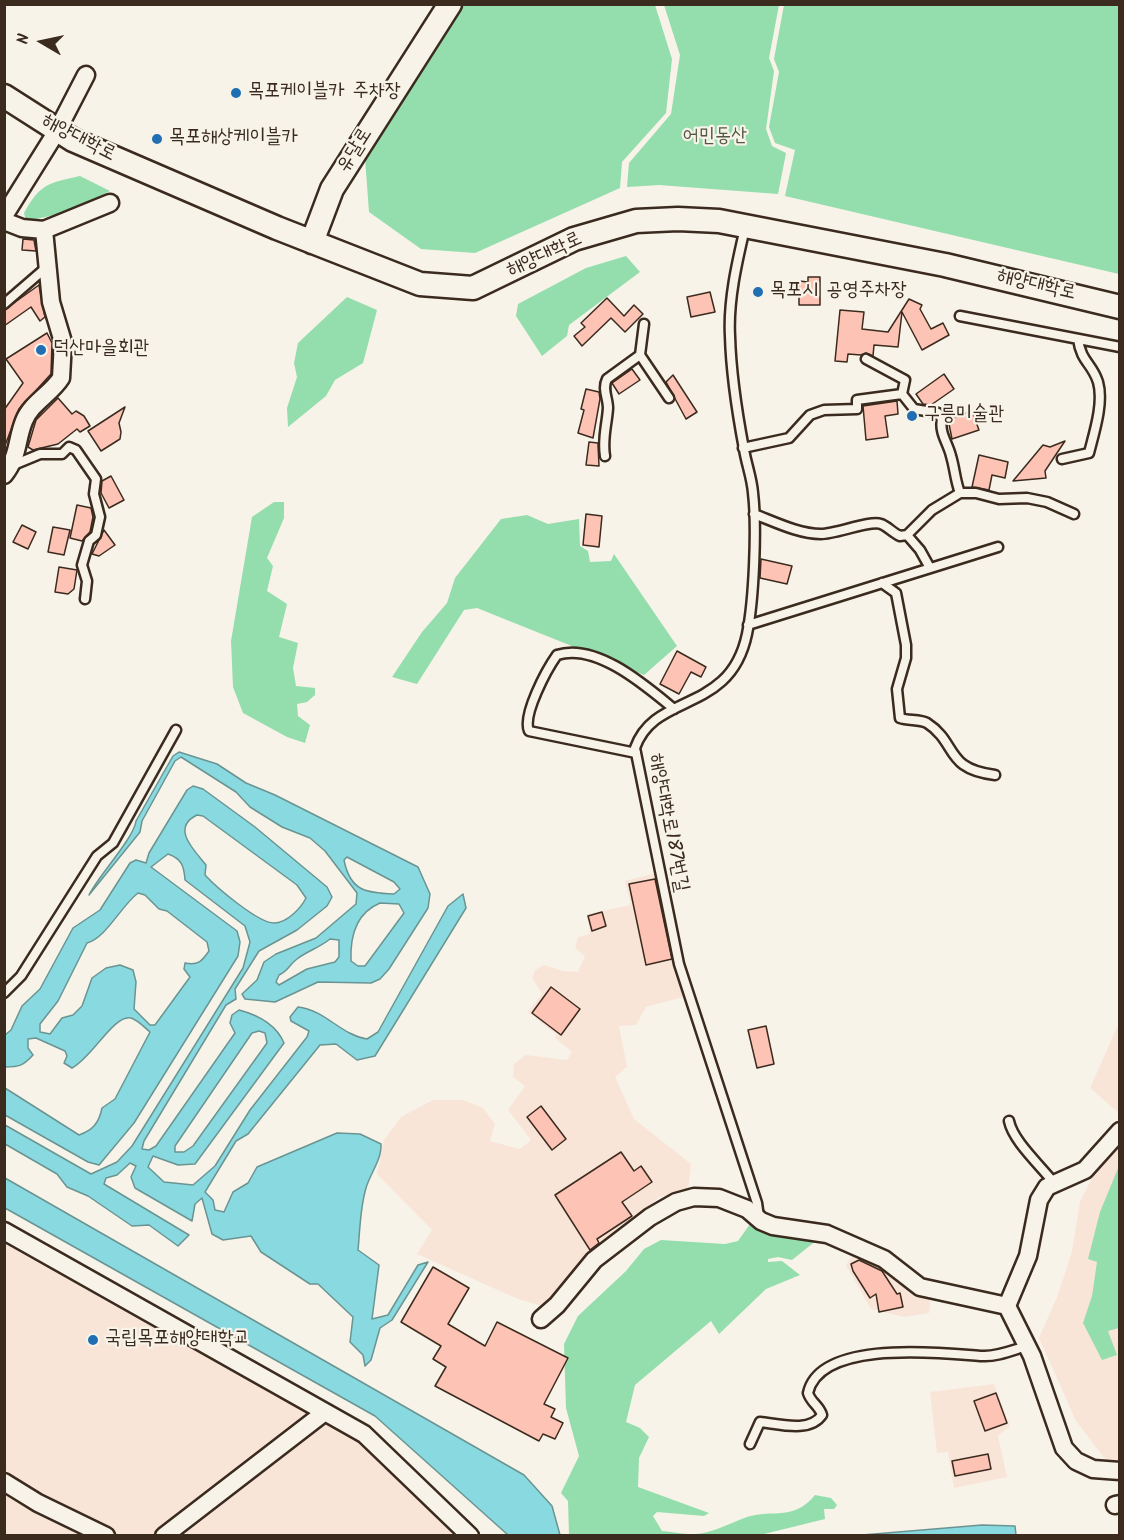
<!DOCTYPE html>
<html>
<head>
<meta charset="utf-8">
<style>
	body { margin:0 }
	#map { position:relative; width:1124px; height:1540px; overflow:hidden; background:#f7f3e8; font-family:Kalam,sans-serif }
	canvas { display:block }
	.frame { position:absolute; inset:0; border:6px solid #3b2a1e; pointer-events:none }
	.north { position:absolute; left:12px; top:12px; width:60px; height:60px; -webkit-text-stroke:4px #f7f3e8; paint-order:stroke; rotate:279deg; font-size:16px; font-weight:700; line-height:24px; text-align:center; color:#3b2a1e }
	.north::after { content:''; display:block; margin:auto; width:21px; height:27px; background:#3b2a1e; clip-path:polygon(50% 0,100% 100%,50% 72%,0 100%) }
</style>
</head>
<body>
<div id="map">
<canvas width="1124" height="1540"></canvas>
<div class="frame"></div>
<div class="north">N</div>
</div>
<script>
const ctx = document.querySelector('canvas').getContext('2d');
ctx.lineJoin = 'round';
function fill(path, color) { ctx.fillStyle = color; ctx.fill(path, 'evenodd'); }
function strokePath(path, color, width, dash) { ctx.strokeStyle = color; ctx.lineWidth = width; ctx.lineCap = dash ? 'butt' : 'round'; ctx.setLineDash(dash || []); ctx.stroke(path); }
function label(font, color, halo, rows, align = 'center') {
  ctx.font = font + ' Kalam,"Poor Story",sans-serif'; ctx.lineWidth = 4.5; ctx.setLineDash([]); ctx.textBaseline = 'middle'; ctx.strokeStyle = halo; ctx.fillStyle = color; for (const [text, x, y, turn = 0] of rows) {
    ctx.save(); ctx.translate(x, y); ctx.rotate((+turn || 0) * Math.PI / 180); ctx.textAlign = isNaN(turn) ? turn : align; if (halo) ctx.strokeText(text, 0, 0); ctx.fillText(text, 0, 0); ctx.restore();
  }
}
fill(new Path2D(`
	M656,873L683,997L646,1007L636,1025L619,1026L627,1067L615,1077L634,1119L691,1164L688,1192L659,1197L554,1298L542,1306L518,1299L417,1254L432,1230L377,1174L384,1140L401,1117L433,1100H463L483,1108L495,1124L490,1141L520,1149L531,1140L508,1110L525,1086L513,1077L514,1064L526,1055L567,1060L572,1052L555,1038L557,1035L528,1012L542,994L532,978L535,970L544,965L563,971L578,972L585,956L575,948L578,937L590,934L587,914L631,905L625,881Z
	M1119,1023V1113L1090,1088Z
	M1119,1141V1477L1076,1421L1039,1338L1058,1295L1072,1251L1080,1202L1094,1174Z
	M4,1243L359,1437L465,1535H5Z
	M854,1253L881,1262L907,1288L931,1293L929,1313L904,1317L871,1309L846,1265Z
	M994,1384L1010,1426L998,1436L1007,1477L954,1488L948,1452L937,1453L930,1392Z`), '#f9e5d8');
fill(new Path2D(`
	M459,5H655L672,59L666,113L622,162L620,188L475,253L421,249L369,212L365,158Z
	M664,5H779L769,58L774,71L766,129L772,146L786,153L778,194L659,185L627,187L629,163L671,114L680,55Z
	M784,5H1119V274L785,196L795,150L775,143L769,127L779,72L774,59Z
	M80,176L110,191L65,213L26,221L24,213C40,184 48,183 80,176Z
	M626,256L640,272L569,325L567,336L542,356L516,316L518,304L586,268Z
	M347,297L377,310L363,363L335,380L326,396L288,427L287,408L297,377L294,363L298,343Z
	M274,502H284V518L267,558L273,566L267,591L287,604L279,637L298,643L293,668L296,686L315,688V695L307,702L297,704L298,716L310,725L305,743L287,737L243,713L233,687L231,641L252,517Z
	M527,515L548,524L579,519L580,546L588,551L590,562L611,561L614,554L677,646L644,675L477,608L464,610L417,684L392,677L422,632L447,603L455,578L501,519Z
	M1119,1166V1328L1108,1331L1117,1355L1102,1360L1083,1323L1092,1296L1097,1262L1088,1259L1100,1212Z
	M750,1224L822,1236L792,1260L778,1257L768,1259V1262L782,1261L800,1275L766,1289L719,1334L711,1321L635,1385L626,1422L640,1428L649,1437L639,1458L638,1487L709,1513L704,1516L657,1512L653,1516L662,1531C674,1532 691,1536 703,1533C718,1530 733,1522 747,1517C774,1509 794,1521 815,1495L831,1498L837,1505L834,1509H824L825,1519L760,1535H569L568,1501L561,1493L579,1456L566,1408L564,1344L578,1316L626,1271L644,1249L661,1240L725,1244L738,1241Z`), '#94ddac');
const water = new Path2D(`
	M179,752L217,764L246,783L275,795L418,867L430,894L428,908L389,969L380,979L371,983L318,982L275,1002L245,999L242,994L257,980L264,962L276,954L316,938L356,904L357,893L325,851L310,838L282,827L250,807L236,792L181,757L175,761L142,821L140,832L89,895C99,875 134,838 136,821L173,756ZM347,857L394,882L400,889L394,894C366,893 350,891 344,860ZM380,903L399,904L404,913L365,966H358L351,961C350,937 356,913 380,903ZM330,939L339,940V957L335,962L307,969L279,985L276,982L279,975C288,971 289,965 297,959C307,951 319,948 330,939Z
	M193,786L203,789L255,827L327,887L332,897L327,906L297,930L259,951L235,989L236,999L226,1005L144,1141L142,1149L149,1150L156,1146L235,1033L230,1023L232,1015L239,1010C258,1015 276,1024 284,1043L195,1164L178,1165L153,1156L148,1167L164,1182L193,1185L215,1166L250,1110L307,1037L309,1031L291,1021L290,1017L298,1007C325,1010 341,1035 367,1039L378,1032L448,906L463,894L466,908L375,1056L357,1060L336,1044L320,1045L248,1134L236,1141L205,1192L213,1200L215,1210L224,1212L233,1192L248,1183L257,1167L337,1133L360,1134L381,1144C382,1159 370,1174 366,1188C360,1208 360,1230 358,1250L379,1265L372,1319L388,1315L418,1265L428,1262L392,1320L380,1328L371,1360L365,1366L363,1355L350,1342L353,1317L318,1284H310L261,1252L251,1236L223,1240L212,1234L202,1198L195,1204L192,1221L135,1188L131,1177L136,1166L130,1163L117,1175L106,1178L104,1184L189,1235L178,1246L149,1225L132,1226L88,1196L67,1187L57,1174L5,1144V1125L91,1174L117,1162L132,1146L243,968L250,942L245,926L185,880C184,866 182,859 168,854L151,867L237,931L240,942L238,956L134,1123L99,1165L88,1162L5,1115V1088L79,1135C93,1130 99,1123 102,1108L115,1099L150,1032C145,1028 138,1020 131,1018C114,1014 92,1058 72,1068L64,1063L67,1056L65,1051L36,1038L28,1039V1048L33,1055C23,1066 19,1067 5,1067V1035L11,1030L22,1006L40,989L73,928L100,910L130,863L136,860L146,863L149,853L187,790ZM197,815L203,816L297,885L306,898C301,908 287,923 274,923C258,923 216,887 205,875L206,865C195,851 170,828 197,815ZM138,893L145,895L159,909L167,911L207,942L209,951C202,961 198,966 185,963L184,969L190,977L155,1025H150L134,1009L136,982L133,970L120,965L106,968L92,978L82,1006L73,1015L62,1018L50,1034L40,1032V1024L58,1001L87,943C106,938 121,906 138,893ZM259,1031L265,1033L267,1043L193,1146L184,1152H175V1146L252,1033Z
	M5,1178L524,1475L552,1506L560,1535H508L375,1416L5,1208Z
	M982,1525L1015,1526L1016,1535H862Z`);
fill(water, '#89dae0');
strokePath(water, '#6a9492', 1.5);
const building = new Path2D(`
	M23,239L34,240L36,251L22,250Z
	M808,277H820V305H799V281L808,282Z
	M39,285L45,317L40,321L31,307L4,326V310Z
	M710,292L715,312L691,317L687,297Z
	M607,298L624,316L634,305L643,314L625,332L611,318L582,346L574,336L585,327L581,323Z
	M909,299L922,305L920,309L931,329L943,323L949,335L922,350L902,312L898,347L874,345L873,356L866,353L861,355L848,354L847,362L835,361L840,310L864,312L862,329L888,332Z
	M47,333L52,343L51,374L19,409L4,448V410L23,383L6,359Z
	M632,369L640,380L619,394L612,383Z
	M944,374L954,389L931,405L923,404L916,394Z
	M673,375L697,412L686,419L666,382Z
	M586,389L599,392L600,399L593,438L578,433L584,410L581,409Z
	M58,398L72,414L76,411L84,416L90,426L80,432L77,429L58,444L33,450L28,447L36,420Z
	M897,401L898,414L885,416L888,437L866,440L863,406Z
	M125,407L119,423L121,432L120,439L101,451L88,431Z
	M972,411L979,430L952,439L948,419Z
	M1065,441L1045,471L1046,478L1013,481L1043,445L1050,447Z
	M589,442L598,443L599,466L586,465Z
	M979,455L1008,462L1005,478L992,475L989,490L972,487Z
	M111,476L124,500L109,508L101,493L102,481Z
	M77,505L91,508L93,517L90,532L82,541L70,538Z
	M586,514L602,516L599,547L583,545Z
	M22,525L36,532L28,549L13,542Z
	M53,527L70,530L64,555L48,552Z
	M104,530L115,545L99,556L92,554Z
	M761,559L792,566L787,584L760,578Z
	M59,567L77,570L74,589L68,594L55,592Z
	M677,651L706,667L701,677L691,672L679,694L660,684Z
	M655,879L672,959L646,965L629,884Z
	M602,912L606,926L592,931L588,916Z
	M551,987L580,1009L561,1035L532,1013Z
	M766,1026L774,1064L757,1068L748,1030Z
	M541,1106L566,1139L552,1150L527,1117Z
	M621,1152L634,1171L641,1166L652,1182L622,1202L632,1216L597,1239L599,1243L590,1250L555,1195Z
	M859,1260L882,1271L897,1294L900,1293L903,1307L879,1312L876,1294L870,1298L853,1271L851,1264Z
	M433,1267L469,1288L448,1324L485,1346L497,1322L568,1358L544,1404L555,1409L551,1417L563,1423L555,1439L543,1434L539,1441L435,1386L446,1367L433,1359L441,1346L401,1322Z
	M996,1393L1007,1423L985,1431L974,1401Z
	M988,1454L991,1469L955,1476L952,1461Z`);
fill(building, '#fdc3b4');
strokePath(building, '#3b2a1e', 1.5);
const lane = new Path2D(`
	M745,228C737,262 728,301 730,336C731,373 737,412 744,449C746,463 752,478 753,493C757,527 754,600 747,634C730,715 655,691 635,748L679,964L757,1203L759,1217
	M4,304L48,266
	M960,316L1120,347
	M640,355L669,398
	M866,359L905,380L902,394L914,409L938,413L942,419C939,433 948,443 951,456C955,469 955,480 960,493
	M743,448L789,438L810,415L824,410L857,409V400L902,394
	M605,456C602,438 607,425 608,408C608,398 602,389 607,379L640,355L644,324
	M1062,459L1089,453C1094,433 1104,403 1098,382C1092,363 1081,362 1078,339
	M11,466L40,454H62L69,447L76,450L96,479L94,494L100,517L96,535L89,541L82,565L87,581L85,599
	M754,514C775,522 799,534 821,534C836,534 870,520 881,524C887,526 893,533 900,536L907,535L932,510L960,493H976L999,499L1027,498L1047,502L1074,514
	M907,535L920,550L930,568
	M882,583L896,593L906,645V658L897,689L900,718C908,721 920,719 927,723C958,743 944,769 995,775
	M748,625L998,547
	M636,753L529,731C522,715 547,669 557,655C596,642 646,686 674,709
	M4,993L21,976L97,856L113,843L176,730
	M1009,1121C1013,1141 1040,1165 1054,1183
	M750,1444L760,1422C779,1424 810,1433 822,1415C819,1405 811,1403 808,1393C820,1339 941,1353 982,1356C997,1357 1013,1350 1027,1346`);
const street = new Path2D(`
	M4,216L57,131L86,75
	M4,221L22,228L44,230L110,203
	M4,475C19,456 16,441 24,421C31,403 51,394 61,378L63,342L51,302L44,230
	M4,1231L364,1434L470,1536
	M1007,1306L1028,1256L1039,1200L1047,1187L1085,1170L1120,1131
	M1007,1306L1032,1356L1064,1448L1076,1461L1093,1469L1120,1471
	M541,1319L557,1305L594,1260L650,1217L676,1202L694,1197L719,1198L747,1209L761,1221L773,1226L827,1234L884,1259L920,1287L1007,1306
	M4,1482L38,1503L106,1536
	M1115,1505L1120,1504
	M164,1536L325,1412`);
const secondary = new Path2D(`
	M4,96L73,140L277,228L420,284L473,288L574,239L636,221L678,219L719,221L945,265L1120,307
	M312,242L332,189L450,4`);
strokePath(lane, '#3b2a1e', 13);
strokePath(street, '#3b2a1e', 21);
strokePath(secondary, '#3b2a1e', 27);
strokePath(lane, '#f7f3e8', 8);
strokePath(street, '#f7f3e8', 16);
strokePath(secondary, '#f7f3e8', 22);
for (const [x, y, r, color] of [
	[236,93,6,"#1f6fb2"],
	[157,139,6,"#1f6fb2"],
	[758,292,6,"#1f6fb2"],
	[41,350,6,"#1f6fb2"],
	[912,416,6,"#1f6fb2"],
	[93,1340,6,"#1f6fb2"]
]) { const dot = new Path2D(); dot.arc(x, y, r, 0, 2 * Math.PI); ctx.fillStyle = color; ctx.fill(dot); strokePath(dot, '#f7f3e8', 2); }
label('20px', '#3b2a1e', '#f7f3e8', [
	["목포케이블카 주차장",248,93],
	["목포해상케이블카",169,139],
	["목포시 공영주차장",770,292],
	["덕산마을회관",53,350],
	["구릉미술관",924,416],
	["국립목포해양대학교",105,1340]
], 'left');
label('20px', '#515742', '#f7f3e8', [
	["어민동산",715,138]
]);
label('20px', '#3b2a1e', '#f7f3e8', [
	["해양대학로",78,139,27],
	["유달로",356,151,-58],
	["해양대학로",545,256,-25],
	["해양대학로",1036,286,13],
	["해양대학로187번길",667,823,79]
]);
</script>
</body>
</html>
